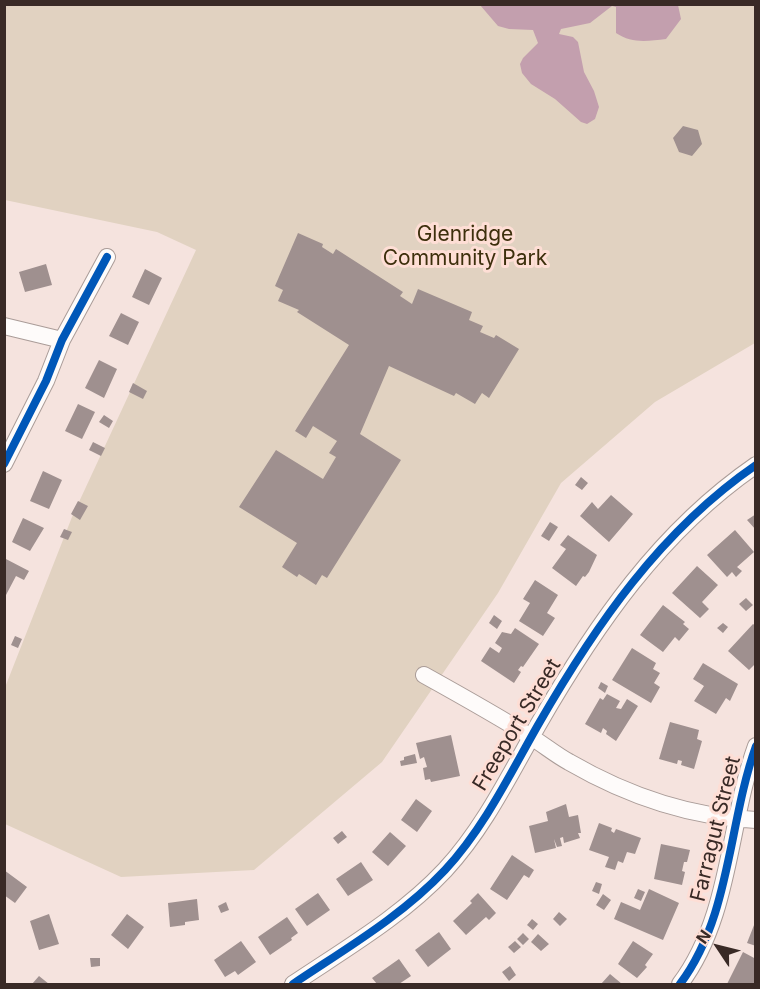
<!DOCTYPE html>
<html>
<head>
<meta charset="utf-8">
<style>
	body { margin:0 }
	#map { position:relative; width:760px; height:989px; overflow:hidden; background:#f5e3de; font-family:Inter,sans-serif }
	canvas { display:block }
	.frame { position:absolute; inset:0; border:6px solid #392a26; pointer-events:none }
	.north { position:absolute; left:688px; top:917px; width:60px; height:60px; -webkit-text-stroke:4px #feded5; paint-order:stroke; rotate:305deg; font-size:16px; font-weight:700; line-height:24px; text-align:center; color:#392a26 }
	.north::after { content:''; display:block; margin:auto; width:21px; height:27px; background:#392a26; clip-path:polygon(50% 0,100% 100%,50% 72%,0 100%) }
</style>
</head>
<body>
<div id="map">
<canvas width="760" height="989"></canvas>
<div class="frame"></div>
<div class="north">N</div>
</div>
<script>
const ctx = document.querySelector('canvas').getContext('2d');
ctx.lineJoin = 'round';
function fill(path, color) { ctx.fillStyle = color; ctx.fill(path, 'evenodd'); }
function strokePath(path, color, width, dash) { ctx.strokeStyle = color; ctx.lineWidth = width; ctx.lineCap = dash ? 'butt' : 'round'; ctx.setLineDash(dash || []); ctx.stroke(path); }
function label(font, color, halo, rows, align = 'center') {
  ctx.font = font + ' Inter,sans-serif'; ctx.lineWidth = 6; ctx.setLineDash([]); ctx.textBaseline = 'middle'; ctx.strokeStyle = halo; ctx.fillStyle = color; for (const [text, x, y, turn = 0] of rows) {
    ctx.save(); ctx.translate(x, y); ctx.rotate((+turn || 0) * Math.PI / 180); ctx.textAlign = isNaN(turn) ? turn : align; if (halo) ctx.strokeText(text, 0, 0); ctx.fillText(text, 0, 0); ctx.restore();
  }
}
fill(new Path2D(`
	M5,5H755V343L655,402L561,483L498,593L382,762L254,870L121,877L5,824L4,690L72,517L196,250L157,232L5,200Z`), '#e1d2c1');
fill(new Path2D(`
	M480,5H678L681,19L666,39C648,41 632,44 616,33V7L612,6L590,23L561,29L559,34L573,37L578,42L584,72L594,91L599,107L595,119L587,124L581,122L555,99L531,84L522,73L520,64L523,58L538,43L533,30L509,29L498,26Z`), '#c39fae');
fill(new Path2D(`
	M683,126L698,130L702,144L692,156L679,152L673,138Z
	M298,233L323,244L322,247L333,254L336,249L403,292L400,296L412,304L418,289L472,312L469,320L483,326L480,332L494,338L496,335L519,349L489,398L482,393L475,404L456,393L454,396L389,366L360,434L401,460L327,578L322,575L316,585L299,574L297,577L282,567L297,543L239,507L276,450L323,479L336,457L329,453L337,441L313,426L306,438L295,431L349,345L297,312L299,310L278,301L283,290L275,286Z
	M46,264L52,285L25,292L19,272Z
	M145,269L162,278L149,305L132,297Z
	M121,313L139,322L128,345L109,336Z
	M99,360L117,369L104,398L85,388Z
	M133,383L147,391L143,399L129,392Z
	M78,404L95,412L82,439L65,431Z
	M104,415L113,421L109,428L99,422Z
	M93,442L105,448L101,456L89,450Z
	M43,471L62,480L49,509L30,501Z
	M581,477L588,483L582,490L575,485Z
	M611,495L633,514L609,542L580,516L592,502L598,509Z
	M78,501L88,506L80,520L71,514Z
	M756,514V530L747,520Z
	M23,518L44,528L30,551L12,542Z
	M550,522L558,527L549,541L541,536Z
	M64,529L72,532L68,540L60,537Z
	M735,530L754,552L737,567L742,571L736,577L732,572L727,577L707,555Z
	M568,535L597,555L589,572L585,577L583,576L576,586L552,568L566,549L560,545Z
	M4,558L29,571L24,580L16,576L6,595L4,594Z
	M697,566L718,585L702,602L709,609L700,618L672,593Z
	M535,580L558,595L547,613L555,618L543,636L519,621L530,603L523,599Z
	M746,598L753,605L746,611L739,604Z
	M663,605L685,622L683,624L689,629L679,641L675,637L663,652L640,635Z
	M494,615L502,621L497,629L489,623Z
	M723,623L728,627L723,633L717,628Z
	M753,624L756,626V663L749,670L728,651Z
	M515,628L539,644L523,667L521,666L518,670L521,672L514,683L481,661L490,647L499,653L502,648L495,643L502,632L511,634Z
	M15,636L22,639L18,648L11,645Z
	M632,648L656,663L653,669L660,673L654,683L660,687L651,703L612,680Z
	M703,663L738,684L730,701L726,698L716,714L694,701L704,686L693,679Z
	M601,682L608,686L605,693L598,688Z
	M607,694L620,701L616,708L621,709L627,699L638,706L616,741L606,734L607,731L603,728L601,733L585,724L600,698L603,700Z
	M670,722L699,730L697,739L702,741L694,769L681,765L682,761L678,760L677,764L659,759Z
	M451,735L460,776L431,782L430,779L425,780L423,768L427,767L424,757L420,759L416,743Z
	M415,754L417,763L401,766L400,761L404,760V757Z
	M416,799L432,811L417,832L401,820Z
	M566,804L569,817L578,815L581,833H578L580,838L564,843L563,837L560,838L562,846L557,847L554,839L556,848L535,853L529,826L548,821L546,812Z
	M599,823L612,828L611,831L614,833L616,829L641,838L635,854L627,852L623,863L618,861L615,870L605,867L609,857L589,850Z
	M342,831L347,837L338,844L333,838Z
	M390,832L406,846L388,866L372,852Z
	M661,844L690,850L687,862H684L682,871L685,872L682,885L654,879Z
	M512,855L534,870L529,878L524,875L507,900L490,889Z
	M361,862L373,880L348,896L336,879Z
	M4,870L27,887L15,903L4,895Z
	M596,882L602,884L599,894L592,891Z
	M638,889L645,892L641,901L634,898Z
	M649,889L679,903L663,940L614,919L621,902L640,910Z
	M318,893L330,910L307,926L295,909Z
	M478,893L496,913L489,920L486,917L466,935L453,921L472,903L470,901Z
	M603,894L611,900L604,910L596,905Z
	M197,899L199,920L185,922V925L170,927L168,903Z
	M226,902L229,910L221,913L218,906Z
	M559,912L567,919L560,926L553,919Z
	M49,914L59,944L39,950L30,921Z
	M127,914L144,927L128,949L111,935Z
	M287,917L298,933L291,938L292,940L270,955L258,937Z
	M532,919L538,924L533,930L527,925Z
	M756,920V946L747,943Z
	M439,932L451,949L428,967L415,950Z
	M523,933L529,939L523,945L517,939Z
	M538,934L549,944L541,951L531,942Z
	M241,941L256,962L238,975L235,971L225,977L214,960Z
	M515,941L521,947L514,953L508,947Z
	M633,941L653,954L645,965L647,967L637,978L618,964Z
	M743,952L756,959V984H727Z
	M90,958H100V966L91,967Z
	M399,959L411,976L399,984H377L372,978Z
	M510,966L516,975L509,981L502,972Z
	M610,974L622,984H601Z
	M39,976L49,984H32Z`), '#9f908f');
const street = new Path2D(`
	M4,326L62,340
	M4,464L46,381L62,340L107,257
	M424,675C460,695 496,715 531,737C544,745 556,755 569,762C626,795 689,817 756,820
	M293,984C345,949 402,916 445,870C484,828 510,774 538,725C595,626 660,531 756,465
	M680,984C731,916 728,824 756,746`);
strokePath(street, '#aa9c98', 18);
strokePath(street, '#fefbfa', 16);
strokePath(new Path2D(`
	M4,464L46,381L62,340L107,257
	M293,984C345,949 402,916 445,870C484,828 510,774 538,725C595,626 660,531 756,465
	M680,984C731,916 728,824 756,746`), '#0057b8', 8);
label('21px', '#3d2f0c', '#feded5', [
	["Glenridge",465,235],
	["Community Park",465,259]
]);
label('21px', '#392a26', '#feded5', [
	["Freeport Street",517,725,-59],
	["Farragut Street",716,829,-76]
]);
</script>
</body>
</html>
